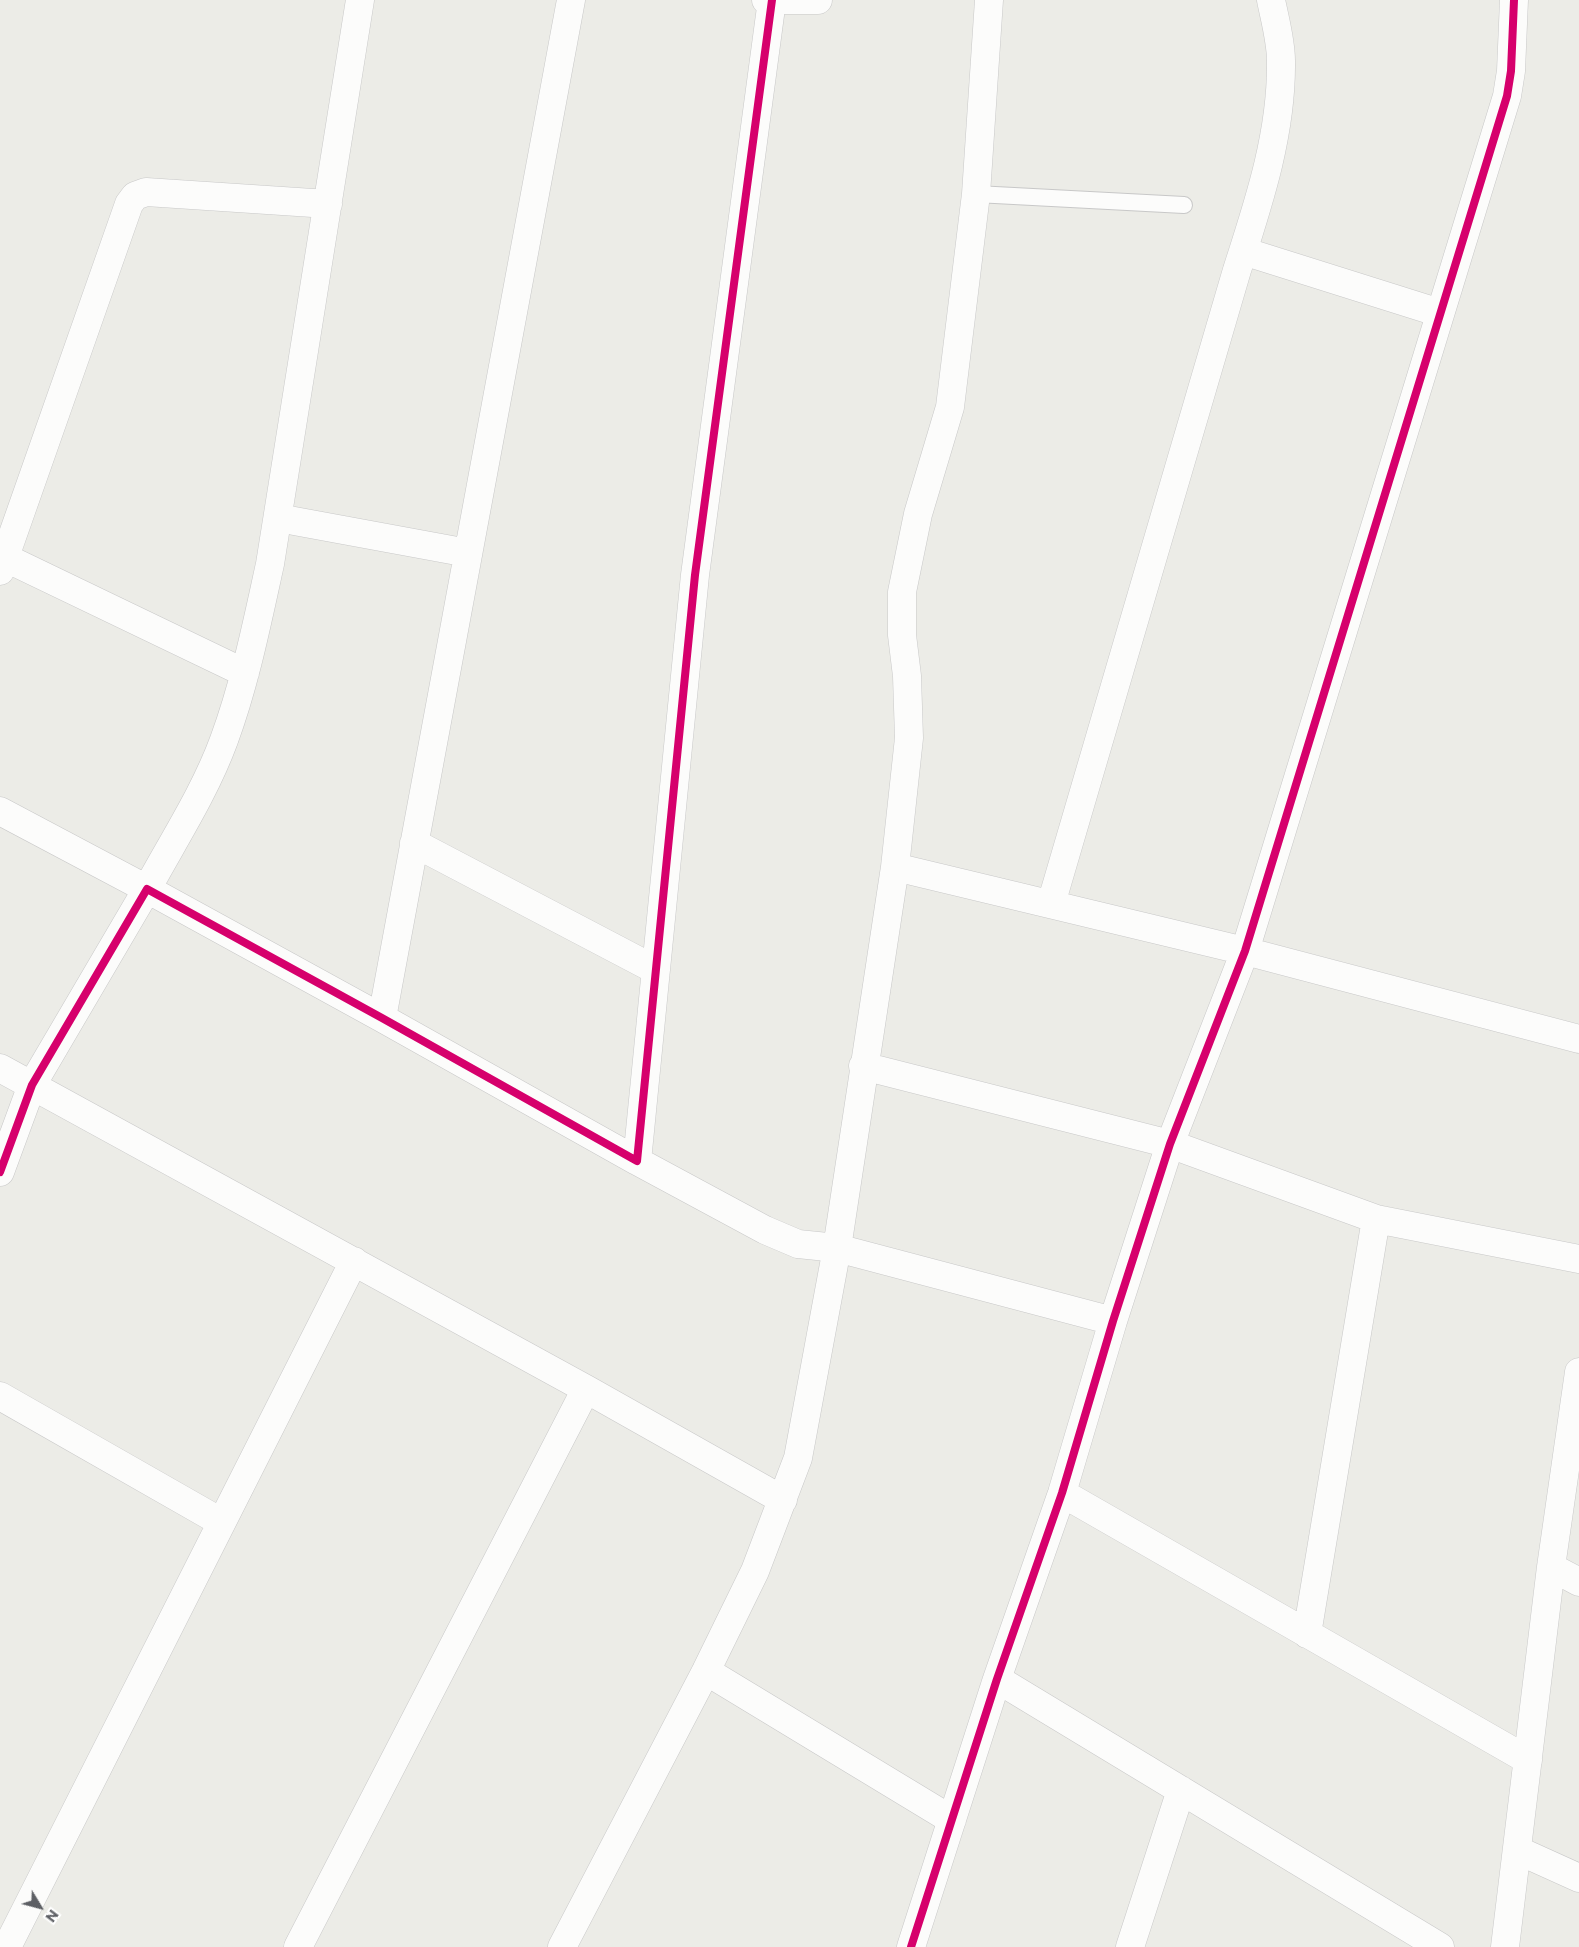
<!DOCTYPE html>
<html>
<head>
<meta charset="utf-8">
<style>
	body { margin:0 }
	#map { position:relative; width:1579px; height:1947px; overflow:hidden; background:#ecece7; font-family:Montserrat,sans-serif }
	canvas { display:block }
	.north { position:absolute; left:15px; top:1882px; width:50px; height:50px; -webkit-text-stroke:4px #fff; paint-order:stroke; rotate:127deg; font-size:14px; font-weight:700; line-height:20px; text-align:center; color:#5d5f64 }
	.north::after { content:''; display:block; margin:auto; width:18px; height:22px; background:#5d5f64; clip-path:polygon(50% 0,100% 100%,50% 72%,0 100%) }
</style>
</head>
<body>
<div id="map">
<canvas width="1579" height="1947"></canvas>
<div class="north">N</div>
</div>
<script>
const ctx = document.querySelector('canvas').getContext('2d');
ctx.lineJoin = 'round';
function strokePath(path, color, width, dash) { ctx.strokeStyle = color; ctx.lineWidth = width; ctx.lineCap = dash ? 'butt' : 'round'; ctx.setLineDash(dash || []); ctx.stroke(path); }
const lane = new Path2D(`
	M976,194L1184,205`);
const street = new Path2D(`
	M766,0H818
	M1243,251L1440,313
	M278,518L468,553
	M6,558L245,673
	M0,571L129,204L135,196L146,192L328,204
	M0,811L147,889C173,841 205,792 224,740C245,683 257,623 270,564L360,0
	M414,843L656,970
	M895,867L1245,951L1579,1039
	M1051,904L1237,270C1259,202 1282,133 1281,61C1281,41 1275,20 1271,0
	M382,1018L571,0
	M863,1066L1170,1144L1376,1219L1579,1259
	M0,1068L586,1389L783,1500
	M637,1161L765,1230L798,1244L837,1248L1113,1321
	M0,1172L32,1085L147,889L382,1018L637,1161L695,575L772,0
	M0,1396L221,1522
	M1062,1493L1528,1760
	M1551,1567L1579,1582
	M1307,1634L1376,1219
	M706,1671L952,1820
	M997,1679L1440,1947
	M1517,1850L1579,1878
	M7,1947L354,1261
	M298,1947L586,1389
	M562,1947L706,1671L755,1571L798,1458L837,1248L895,867L909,738L907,676L902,635V592L918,514L950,407L976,194L989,0
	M911,1947L997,1679L1062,1493L1113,1321L1170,1144L1245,951L1507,96L1511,71L1514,0
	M1130,1947L1181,1790
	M1505,1947L1551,1567L1579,1372`);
strokePath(lane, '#c8c8c8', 18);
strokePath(street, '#c8c8c8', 29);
strokePath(lane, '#fcfcfb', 16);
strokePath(street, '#fcfcfb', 28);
strokePath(new Path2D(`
	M0,1172L32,1085L147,889L382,1018L637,1161L695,575L772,0
	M911,1947L997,1679L1062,1493L1113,1321L1170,1144L1245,951L1507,96L1511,71L1514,0`), '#d6006c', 8);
</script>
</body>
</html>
